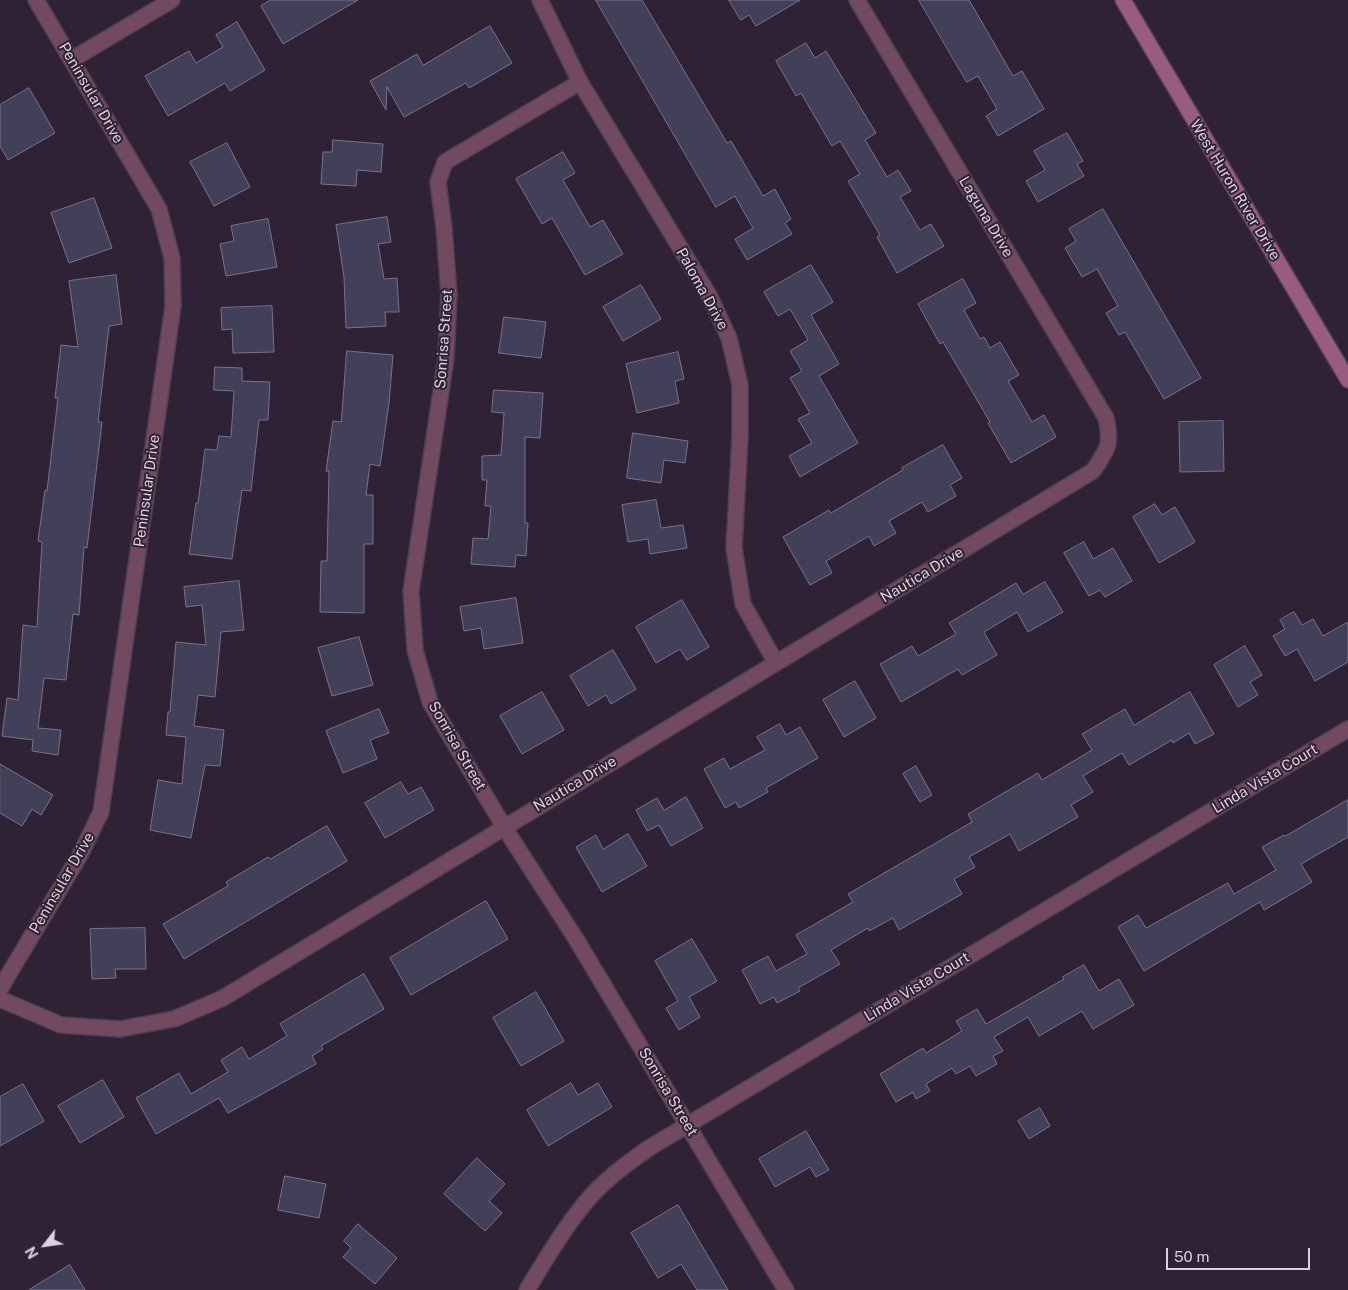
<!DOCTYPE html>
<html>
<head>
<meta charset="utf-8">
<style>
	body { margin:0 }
	#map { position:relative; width:1348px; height:1290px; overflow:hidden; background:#302235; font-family:"Public Sans",sans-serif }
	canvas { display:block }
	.north { position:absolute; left:20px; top:1220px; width:50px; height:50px; -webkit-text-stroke:4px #302235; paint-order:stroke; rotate:240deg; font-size:14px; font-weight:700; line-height:20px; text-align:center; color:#dbd2df }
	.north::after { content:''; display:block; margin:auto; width:18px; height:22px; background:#dbd2df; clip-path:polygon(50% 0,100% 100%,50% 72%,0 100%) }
	.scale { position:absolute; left:1166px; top:1248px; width:144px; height:22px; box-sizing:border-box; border:2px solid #dbd2df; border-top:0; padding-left:6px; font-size:15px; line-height:18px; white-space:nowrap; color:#dbd2df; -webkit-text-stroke:4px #302235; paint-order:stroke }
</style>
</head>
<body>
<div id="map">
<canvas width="1348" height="1290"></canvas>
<div class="north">N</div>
<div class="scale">50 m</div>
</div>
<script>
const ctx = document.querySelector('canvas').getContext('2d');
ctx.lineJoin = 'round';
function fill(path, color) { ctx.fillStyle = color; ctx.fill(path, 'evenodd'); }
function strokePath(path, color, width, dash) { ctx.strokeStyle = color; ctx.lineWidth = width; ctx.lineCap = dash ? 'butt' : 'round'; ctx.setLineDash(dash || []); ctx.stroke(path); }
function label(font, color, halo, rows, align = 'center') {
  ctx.font = font + ' "Public Sans",sans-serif'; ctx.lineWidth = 4; ctx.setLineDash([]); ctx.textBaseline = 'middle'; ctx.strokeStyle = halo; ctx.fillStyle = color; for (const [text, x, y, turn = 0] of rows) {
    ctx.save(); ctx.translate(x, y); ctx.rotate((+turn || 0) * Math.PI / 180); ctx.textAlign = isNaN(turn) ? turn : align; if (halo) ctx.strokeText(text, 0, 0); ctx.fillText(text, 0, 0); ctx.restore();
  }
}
const building = new Path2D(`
	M271,0H358L283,44L261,6Z
	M596,0H642L727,143L731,141L763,196L775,189L791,219L785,223L792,234L747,260L735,239L753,228L735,196L716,207Z
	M729,0H800L756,26L749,15L741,20Z
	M919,0H969L1013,76L1022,71L1044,109L998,136L986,116L997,109L978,76L967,82Z
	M237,22L265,70L230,91L225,83L168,116L145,76L189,51L196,63L223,47L216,35Z
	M490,26L512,63L469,88L466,83L404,117L387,87L386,110L370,81L417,54L423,65Z
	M806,43L815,58L826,51L876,133L865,140L887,177L898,170L911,191L900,197L920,230L931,224L944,246L897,273L877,237L880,235L848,181L860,174L840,141L832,146L801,93L796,96L776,61Z
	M29,88L55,133L8,160L0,146V105Z
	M1067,133L1083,161L1077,164L1084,176L1038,202L1026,181L1045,170L1034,151Z
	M333,140L383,144L381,172L357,170L356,186L321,184L323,152H332Z
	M227,143L250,187L214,206L190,162Z
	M563,152L575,173L563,180L590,227L603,220L623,254L585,275L552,218L542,224L516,179Z
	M94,198L112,248L69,263L51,213Z
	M1103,209L1201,378L1164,399L1125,332L1119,335L1106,313L1118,306L1097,269L1082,277L1065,248L1076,241L1069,229Z
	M387,217L391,242L378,244L384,279L397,278L399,312H385L386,326L346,328L344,277L336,225Z
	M268,219L277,267L226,276L220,244L234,241L231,226Z
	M811,265L833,302L811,315L839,364L819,376L858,443L800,477L789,456L812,443L798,419L810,413L790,378L802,371L790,351L808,340L790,309L778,316L764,292Z
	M116,275L122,324L109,326L98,422H102L87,548L84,547L79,615L73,614L66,680L44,678L38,728L61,730L58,755L32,751L33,740L2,736L7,698L18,700L23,625L37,627L42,542L38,541L45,490L47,491L58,398H55L61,345L78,347L69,281Z
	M963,279L976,303L964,310L980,339L984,337L990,348L1000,342L1019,375L1008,381L1032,422L1044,415L1056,437L1011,463L988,423L990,422L943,342L940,344L918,304Z
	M641,285L661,319L623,341L603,307Z
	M272,306L274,352L233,353L232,329L222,330L221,308Z
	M504,317L546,322L541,358L499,353Z
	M347,351L393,355L389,403L380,466L370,464L366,495H373V544H364V613L320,612L321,561H327L329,471H326L333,421L341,422Z
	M678,352L684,379L675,381L679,403L637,413L626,364Z
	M215,367L242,368V381L270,382L268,420H259L251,491L242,490L232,559L189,554L196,503H198L205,449L217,450L219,436L231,437L234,391L214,390Z
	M494,390L543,393L540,438L525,437V523H528L526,556L516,555L515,567L471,564L473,538L488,539L491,506H485L487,480H482V456L501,455L504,413L492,412Z
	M1223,421L1224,471L1180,472L1179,422Z
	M633,433L688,441L685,463L664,460L661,483L627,478Z
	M943,445L962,478L950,485L956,496L928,512L922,502L889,521L896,533L874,546L869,536L826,561L832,573L810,585L783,537L829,510L831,513L903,470L902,468Z
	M656,500L661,528L683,525L687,548L650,554L648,539L628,542L622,505Z
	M1155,504L1162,515L1175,507L1195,542L1159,563L1133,517Z
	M1084,542L1093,559L1113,548L1132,581L1105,597L1100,590L1089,596L1064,553Z
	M239,581L244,630L221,632L215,697L198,695L194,726L224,730L220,766L205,765L191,838L150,830L158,780L182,784L186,737L166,735L168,712H170L176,642L206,645L202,605L186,607L184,587Z
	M1045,582L1063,612L1028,632L1017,612L984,632L997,655L962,675L958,669L901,702L880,664L912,646L918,656L956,634L949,623L1016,583L1023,594Z
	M516,598L523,643L484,649L481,628L464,631L460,607Z
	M682,600L709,647L687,660L680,649L656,663L636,627Z
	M1294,612L1302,625L1313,619L1323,636L1348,622V662L1315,681L1297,649L1285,656L1273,636L1285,629L1280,620Z
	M359,637L373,685L332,696L318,648Z
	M1245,646L1262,675L1250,682L1258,695L1238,707L1214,665Z
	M613,650L636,689L611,704L606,695L588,706L570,676Z
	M855,681L876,718L844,737L823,700Z
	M542,692L564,730L522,754L500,716Z
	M1190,692L1214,734L1195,744L1189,733L1173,743L1172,740L1129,765L1122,753L1083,776L1093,792L1071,805L1078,817L1019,851L1010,834L969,857L975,867L954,879L962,894L899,930L893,918L869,931L868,928L831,950L840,964L798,988L800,991L777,1003L774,997L760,1004L742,970L768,956L776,971L807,954L796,935L853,902L848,894L972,822L968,814L1038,773L1042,780L1092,750L1082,734L1125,709L1134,725Z
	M379,709L389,733L370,740L377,759L343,773L326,731Z
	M780,724L786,735L800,727L818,758L766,788L768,792L739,808L736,802L725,808L704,769L724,758L730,769L765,750L757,737Z
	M0,764L53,795L41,815L32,809L22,826L0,813Z
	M916,766L932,795L920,802L903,774Z
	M401,782L408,794L421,787L434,810L385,838L365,803Z
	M686,797L703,828L671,846L659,825L647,831L636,810L657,798L664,810Z
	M1348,800V837L1301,864L1312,882L1264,910L1260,902L1144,971L1118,927L1138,915L1146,928L1228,883L1234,894L1276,870L1262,847L1284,835L1285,836Z
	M327,826L347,861L184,959L163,924L228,886L226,882L268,857L270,859Z
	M628,834L647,866L602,892L576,847L596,835L603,849Z
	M486,901L508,939L411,995L390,958Z
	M145,928L146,969H115L116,978L92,979L90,929Z
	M692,939L717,981L689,997L700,1017L679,1030L666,1008L678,1001L655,961Z
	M1084,965L1099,991L1119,979L1134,1005L1093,1029L1082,1011L1039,1036L1028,1017L994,1037L1003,1051L993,1056L997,1064L976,1076L970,1066L956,1074L952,1068L926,1084L930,1091L916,1099L913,1092L896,1102L880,1074L923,1048L926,1053L962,1031L956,1021L977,1009L986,1024L1064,979L1063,977Z
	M364,974L384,1009L321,1046L323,1049L312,1056L316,1064L228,1113L219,1098L156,1134L136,1098L179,1073L191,1094L228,1072L221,1060L242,1047L249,1059L287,1036L280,1024Z
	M536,992L564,1041L521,1066L493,1018Z
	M103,1080L124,1117L80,1143L58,1106Z
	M571,1083L578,1095L598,1083L612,1107L548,1146L527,1110Z
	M23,1084L44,1121L0,1146V1097Z
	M1040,1108L1050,1126L1029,1139L1018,1121Z
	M806,1131L829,1170L816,1177L810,1167L775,1187L759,1159Z
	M477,1158L505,1184L489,1201L502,1213L485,1231L444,1194Z
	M285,1176L326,1184L319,1218L278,1210Z
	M678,1205L728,1290H697L681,1264L658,1278L631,1233Z
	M358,1224L397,1258L375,1284L343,1257L351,1248L344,1241Z
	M70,1265L85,1290H29Z`);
fill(building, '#424058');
strokePath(building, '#76748e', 1);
const street = new Path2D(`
	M540,0L580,82L710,297L729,338L740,385V438L734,548L743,604L776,663
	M71,60L172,0
	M580,82L445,162L438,182L444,228L449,295L446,358L411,591L415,650L430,702L504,827L576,939L786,1290
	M0,989L80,855L101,812L173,306L172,258L159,209L36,0
	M0,999L61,1025L120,1029L174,1019L223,998L1093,471C1108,449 1112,444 1106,418L857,0
	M527,1290C545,1260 563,1230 585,1203C603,1181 626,1164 649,1148L1348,729`);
const secondary = new Path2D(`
	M1123,0L1348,380`);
strokePath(street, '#4b3e50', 18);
strokePath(secondary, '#4b3e50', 18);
strokePath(street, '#714a60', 15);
strokePath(secondary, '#995c80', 15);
label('15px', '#dbd2df', '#302235', [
	["Peninsular Drive",91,93,60],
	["West Huron River Drive",1235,190,59],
	["Laguna Drive",986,217,59],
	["Paloma Drive",702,289,61],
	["Sonrisa Street",444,339,-86],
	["Peninsular Drive",147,491,-82],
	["Nautica Drive",922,575,-31],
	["Sonrisa Street",457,746,60],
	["Linda Vista Court",1265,779,-31],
	["Nautica Drive",575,784,-31],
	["Peninsular Drive",62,883,-60],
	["Linda Vista Court",917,987,-31],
	["Sonrisa Street",668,1092,59]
]);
</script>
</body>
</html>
